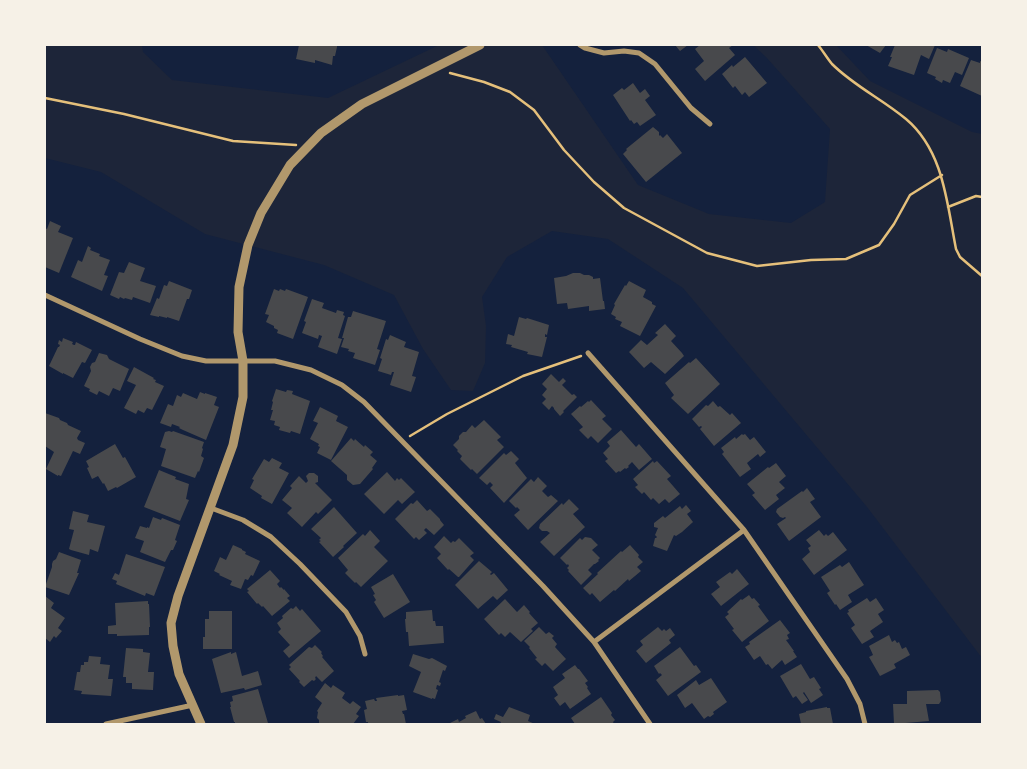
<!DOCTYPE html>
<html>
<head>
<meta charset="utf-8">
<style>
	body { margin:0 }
	#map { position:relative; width:1027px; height:769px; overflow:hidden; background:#14213d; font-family:Quicksand,sans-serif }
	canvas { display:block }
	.frame { position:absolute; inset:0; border:46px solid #f6f1e7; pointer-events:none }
</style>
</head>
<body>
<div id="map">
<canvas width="1027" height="769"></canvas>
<div class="frame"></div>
</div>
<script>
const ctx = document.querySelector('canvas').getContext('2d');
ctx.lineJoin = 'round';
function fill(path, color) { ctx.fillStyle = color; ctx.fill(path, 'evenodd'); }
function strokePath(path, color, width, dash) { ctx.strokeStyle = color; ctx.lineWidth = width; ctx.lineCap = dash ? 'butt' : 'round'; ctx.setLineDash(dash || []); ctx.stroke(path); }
fill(new Path2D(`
	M45,45H142L143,52L172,80L328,98L439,45H542L638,185L709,214L791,223L825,202L830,129L766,57L753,45H836L870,81L972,132L982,134V658L867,507L683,288L608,239L552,231L507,257L482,297L486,326L485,363L473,391L451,390L423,349L394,295L324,265L205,234L101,172L45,158Z`), '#1d2539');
fill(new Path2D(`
	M299,45H337V47L335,56H333L332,65L315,60V63L296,59Z
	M675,45H688L680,51Z
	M700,45H733L729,48L735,55L705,81L695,69L704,61L695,49Z
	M866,45H886L880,53Z
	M895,45H935L929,59L921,55L914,75L888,66L892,57H890Z
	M937,48L947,52L948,49L969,58L962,75L955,72L950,83L943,80L942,83L935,79L936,77L927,73Z
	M745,57L767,83L749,97L745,92L742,95L735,86L733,88L722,74L732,65L733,67Z
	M971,60L980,63V61L982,62V96L960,86Z
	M633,83L640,93L645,89L650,96L645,100L656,115L640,126L637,122L634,124L631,120L630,121L613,95L622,88L624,90Z
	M653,127L659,132V136L660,135L663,138L667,134L682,153L646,182L623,154L627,150L626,149Z
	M50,221L61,226L58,232L73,238L59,273L45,267V228L47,229Z
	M88,246L91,248L90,250L100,254L99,256L110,260L104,275L108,276L102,291L71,277L78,260L82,262Z
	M129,262L145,268L140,281L156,286L150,303L133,297L132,300L125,298L124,299L120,297L119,299L110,295L119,272L124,273Z
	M573,273H580L584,275H589L593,277V279L600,278L603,301H604L605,309L589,311V306L568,309L567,303L557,304L554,278L566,276Z
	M169,281L192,290L189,299H187L179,321L167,317V318L159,316V317L150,315L157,298L159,299L164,285L167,286Z
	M629,281L646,290L643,297L652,302V304L656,306L640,336L620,326L622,322L615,319L616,317L611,314L615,305L614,304L625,285L626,286Z
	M274,289L279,291L280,289L285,291L286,289L308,297L293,339L277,333L278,330L274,328V326L266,322L269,315L265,314Z
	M312,299L324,303L322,308L336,313L337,310L344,312L343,315L345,316L338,338L342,339L337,354L318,347L322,336L319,335L318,339L302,333L306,322L304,321Z
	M353,311L386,321L377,349L380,350L375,365L353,358L355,353L348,351L349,349L341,347L344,338H342L348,317H351Z
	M519,317L526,319L527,318L549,325L547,335L545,334V337H547L542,357L527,354L528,352L511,347L512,345L506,344L508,334L514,336Z
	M665,324L676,336L671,341L682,353L684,356L665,374L651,362L644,368L629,352L641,340L647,345L658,335L655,333Z
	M390,335L406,342L404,347L419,352L412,376L416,377L411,392L390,385L394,372H392L391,375L378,371L382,359L380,358L386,339L388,340Z
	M63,338L73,342L72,344L74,345H75L76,342L92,350L85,363L82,362L73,378L63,373V374L49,366L58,347H59L60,345L58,344L59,340L62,342Z
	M99,353L107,355L109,359L129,369L120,391L113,388L109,396L99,391L97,395L89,391L90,389L84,386L91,371L90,367L92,363L95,362Z
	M696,358L720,384L688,414L671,398L674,395L665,383L689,362L690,363Z
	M134,367L154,378L153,379L156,380L155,382L164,386L152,410L147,408L144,413L138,410L136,414L124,408L136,385L127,381Z
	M551,374L559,382L563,378L566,381L562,385L572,395L574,394L577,397L563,411L564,412L560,416L554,409V408L552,406L549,410L542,403L546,399L542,395L547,389L542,384Z
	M276,389L286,392L287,390L293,391L292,394L310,401L300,434L291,431L290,433L279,430L280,427L274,425L275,421L270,420L273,410H271L273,402L272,401Z
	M200,392L205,394V393L217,397L214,405L219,407L206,440L183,430L179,428L180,427L172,424L171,427L160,423L168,404L173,406L177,395L181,397L183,393L197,399Z
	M591,400L606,416L602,419L612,429L598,443L591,436L588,439L579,430L583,427L571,414L580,406L581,407L588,401L589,402Z
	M713,401L718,407L720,406L730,415L732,413L741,423L714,446L700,429L702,427L701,426L699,427L692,419L706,405L708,406Z
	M320,407L338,416L336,421L348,427L331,460L317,453L320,447L318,446L319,444L310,439L318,423L313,421Z
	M45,413L59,418L60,420L67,423L68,425L81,431L77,438L78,440L85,443L80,454L73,451L61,476L58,475V476L46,469L54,452L45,446Z
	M484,420L501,437L497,440L504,447L477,474L472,469L471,470L460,459L462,456L457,451L458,450L453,445L459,439V436L463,432H466L472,425L475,428Z
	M621,430L636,447L639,444L652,459L639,470L632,462L628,466L629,467L626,469L625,468L620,472L619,471L616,473L605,461L608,459L603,453L610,446L607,442Z
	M169,431L172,432L173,431L204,442L202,448L203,449L201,456L204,458L199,472L198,471L195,478L161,466L166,449L160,447L165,432Z
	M742,434L743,435L745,434L750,440L754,437L766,452L760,457L758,454L747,463L751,469L740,477L722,454L724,452L721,448L735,437L736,439Z
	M351,438L354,441L355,439L364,447L365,445L373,452L370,455L377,461L372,468L373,469L360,484L353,485L347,480V475L331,461Z
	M115,444L123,458L125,457L136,477L117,488L116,487L108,491L104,483L103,484L98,476L92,479L87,468L89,467L86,461Z
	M511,451L519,459L515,463L527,478L504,503L490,488L493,485L490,482L487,485L479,478L504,453L506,455Z
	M272,458L282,463L279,468L289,473L272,504L261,498L262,496L250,488L254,480L252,479L264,459L269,462Z
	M653,461L654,463L657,461L671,476L667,479L680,494L669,503L665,499L659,504L653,498L651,500L644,492L642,494L635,487L638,485L633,479Z
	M776,463L786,476L779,482L785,488L776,495L779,499L765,510L752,495L755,493L747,484L768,467L769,468Z
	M159,470L176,477L175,479L189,484L186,499L189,500L180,521L144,507Z
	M387,472L395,481L397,478L399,480L401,478L415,492L402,504L398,500L384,514L364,494Z
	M309,473H314L318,476V482L315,483L332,500L318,514L316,512L302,527L287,513L292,508L282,500L292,488L290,486L299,476L306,483L308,481L306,476Z
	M538,477L547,486L542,491L548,497L551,495L558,501L528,530L514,515L520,510L517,507L516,508L509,501L531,479L534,482Z
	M807,488L815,499L810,502L821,517L789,541L777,524L786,518L785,517L783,518L780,517L776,512L777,509L802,491L803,492Z
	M569,499L579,509L573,514L585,527L554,556L540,542L550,533L547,531H542L539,528L540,524L562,503L563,505Z
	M417,500L427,511L430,509L440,519V520L444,525L434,535L426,528L424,530L427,533L419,540L416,537L414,539L395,519L411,503L413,504Z
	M686,505L691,511L687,514L693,522L682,532L676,536L674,535L667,551L653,546L655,538H656L657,537L655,535L658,528L654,527V523L663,516L665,518L680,506L682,509Z
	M334,507L357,533L343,546L344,547L333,557L319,542L321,541L319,540L321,538L311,529Z
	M73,511L89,515L87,522L105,526L98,552L90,549L89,555L71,550L69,549L74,530L69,529Z
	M153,517L161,520L162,518L180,525L175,540L177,541L173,550H171L165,562L140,552L144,541L135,538L140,526L147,528V527L149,528Z
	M370,530L380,541L374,547L388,561L361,587L356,582L355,583L345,573L348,570L338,558L363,534L365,536Z
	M819,530L824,536L826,534L828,536L833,532L847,550L814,575L802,559L810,552L808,548L811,546L806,540Z
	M444,536L451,543L453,541L455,542L459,538L474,553L470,556L474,560L459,577H458L449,569L448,570L437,558L441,554L434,547Z
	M585,537L591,538L598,545L592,550L600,558L598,560L599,561L595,564H594L588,570L592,574L581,585L568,571L569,570L567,568L569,566L568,564L567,565L560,558L580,538L582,540Z
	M233,545L242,549V550L246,552L245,554L260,561L253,576L251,575L248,580L245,579L241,589L230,585L232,581L219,575L220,574L214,571L220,557L226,560Z
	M630,545L639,555L638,557L643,562L637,567L641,571L629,581L628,579L615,591L614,590L600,602L592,593L590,595L583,588L598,574L597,573L621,551L622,552Z
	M59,552L81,560L77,573H79L69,595L45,587L52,567V564L53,561L56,559Z
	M126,554L165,567L154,596L146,593L145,596L116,584L117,581L112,579L115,573L119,575Z
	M479,561L492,572L490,574L491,575L494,573L508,590L497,600L493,596L478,609L455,585Z
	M849,562L864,585L848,595L852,602L840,610L836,604L835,605L827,593L830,591L821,577L840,565L842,567Z
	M737,569L749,584L721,606L711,594L720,587L716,582L730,572L732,574Z
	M270,570L280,581L277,584L280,588L281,587L284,590V589L290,596L287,598L290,601L272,616L263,606L262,607L258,603L257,604L247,592L249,591L247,589Z
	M393,574L410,602L384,618L374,602L376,600L373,595L375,594L371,587Z
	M749,595L752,599L754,598L760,605L758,606L769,621L742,642L732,630L734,629L725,617L729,614L727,612L741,599L742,600Z
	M45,596L54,603L51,608L65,618L58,628L62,631L56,638L54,636L50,642L45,638Z
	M867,598L870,602L876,598L884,610L878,614L883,622L870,631L874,637L862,644L851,628L855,625L847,613L849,612L848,610Z
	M505,599L517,612L524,605L530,612L529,613L538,623L531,629L533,631L521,642L510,632L505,637L501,633L499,635L484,619Z
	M148,601V604H149L150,627H149V635L117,636V634H108V626L116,625L115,603Z
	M296,606L300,611L302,609L321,631L289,658L283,651L290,645L278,632L281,629L277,623L283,618L282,616L291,608L293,609Z
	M432,610L433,621H435L436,626H443L444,643L409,646L408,632H406L405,619H406V612Z
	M209,611H232V649H203V637H205V619H209Z
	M780,620L790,633L787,635L789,639L786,640L794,651H793L797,657L785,665L782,660L772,669L768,664L766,665L760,656L754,660L745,647L750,644L749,642Z
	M539,627L546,634L549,632L554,636L552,638L557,644L555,647L566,659L553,671L545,663L542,666L535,659L537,658L529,648L530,647L524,641Z
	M658,627L662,631L664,629L666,631L670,628L675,635L669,640L671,643L646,663L636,651L643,645L640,641Z
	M889,635L892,642L895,640L897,643L899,642L902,649L906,647L910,655L894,664L896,668L880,676L869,657L873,655L869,646Z
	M315,645L322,652L321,653L323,656L322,657L334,671L322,682L316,676L315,678L316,679L314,681L312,680L304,687L299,682L300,681L289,669L291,667L289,665L309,647L312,648Z
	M680,647L694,666L696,665L701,672L668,696L656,680L662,675L660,673L659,674L654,666Z
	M126,648L143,649V652L150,653L148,672H154L153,690L132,689V683H126V677H123Z
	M231,652V654L236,652L242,676L258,671L262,685L245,690L244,688L221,693L212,659Z
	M413,654L429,659L432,658L447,666L445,671L443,670L439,682L441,683L440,686L437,685L436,689L438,690L435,699L432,698V699L413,692L421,672L409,666Z
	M89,656L101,657L100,664L110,665L108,679H113L111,696L81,694L82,691L74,690L77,672H80L81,665H84V662H88Z
	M801,664L810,679L814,677L821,688L819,689L823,695L811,703L804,692L803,693L808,700L802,704L796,696L793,698L780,676Z
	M575,665L578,669H579L588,681L585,683L588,687L587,688L591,694L570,709L565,702L560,706L554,698L558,695L553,687L565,678L562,674Z
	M711,678L727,702L713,712L714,714L710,717L708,716L704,719L692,703L685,708L677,695L696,680L699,685Z
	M325,683L331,688L333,685L345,693L342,698L350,704L353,701L361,707L356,714L359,716L353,724L319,723V720L317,718L318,712L317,711L322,703L315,697Z
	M258,689L268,723L263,724H235V722H234L230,707H231L230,702L233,701L232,696Z
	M938,690L940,692L941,701L939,704H926L929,721L894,724L893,704H907V691Z
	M398,695V696L404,695L407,710L402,711L403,714H404L406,724H368V722H366L364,710L367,709L365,701L374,699L375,701H377L376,698Z
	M601,697L612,713L611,715L615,720L613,722L614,724H575L571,718Z
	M509,707L530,715L528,721L535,724H500L501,722L494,719L496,714L503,717Z
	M827,707V708H830L833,724H801L799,714L806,712V711Z
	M476,711L480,719L482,718L486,724H448L458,719L459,722L466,718L465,716Z`), '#48494c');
strokePath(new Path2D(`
	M818,45C823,51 827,58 832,64C854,86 882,99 906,119C944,151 947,204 956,249L960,257L982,276
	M450,73L484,82L510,92L534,110L564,150L594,182L624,208L707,253L757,266L811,260L846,259L879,245L894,224L910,195L942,175
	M45,98L124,114L233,141L296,145
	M948,207L976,196L982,197
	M410,436L447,414L523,376L581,356`), '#e5c07b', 2.5);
strokePath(new Path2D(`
	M580,45L585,48L604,53L624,51L639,53L655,64L691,108L710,124
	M45,295L140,339L182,356L206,361H275L311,370L342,385L364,402L543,586L594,642L650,724
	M588,353L744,530L847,679L860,704L865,724
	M211,508L243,520L271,537L300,564L346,612L360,636L365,654
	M594,642L744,530
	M106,724L193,705`), '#b1986c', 5);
strokePath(new Path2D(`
	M201,724L179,674L173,646L171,623L178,596L233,445L243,397V361L238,332L239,287L248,245L261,213L290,165L321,133L362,104L480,45`), '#b1986c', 9);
</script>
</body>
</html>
